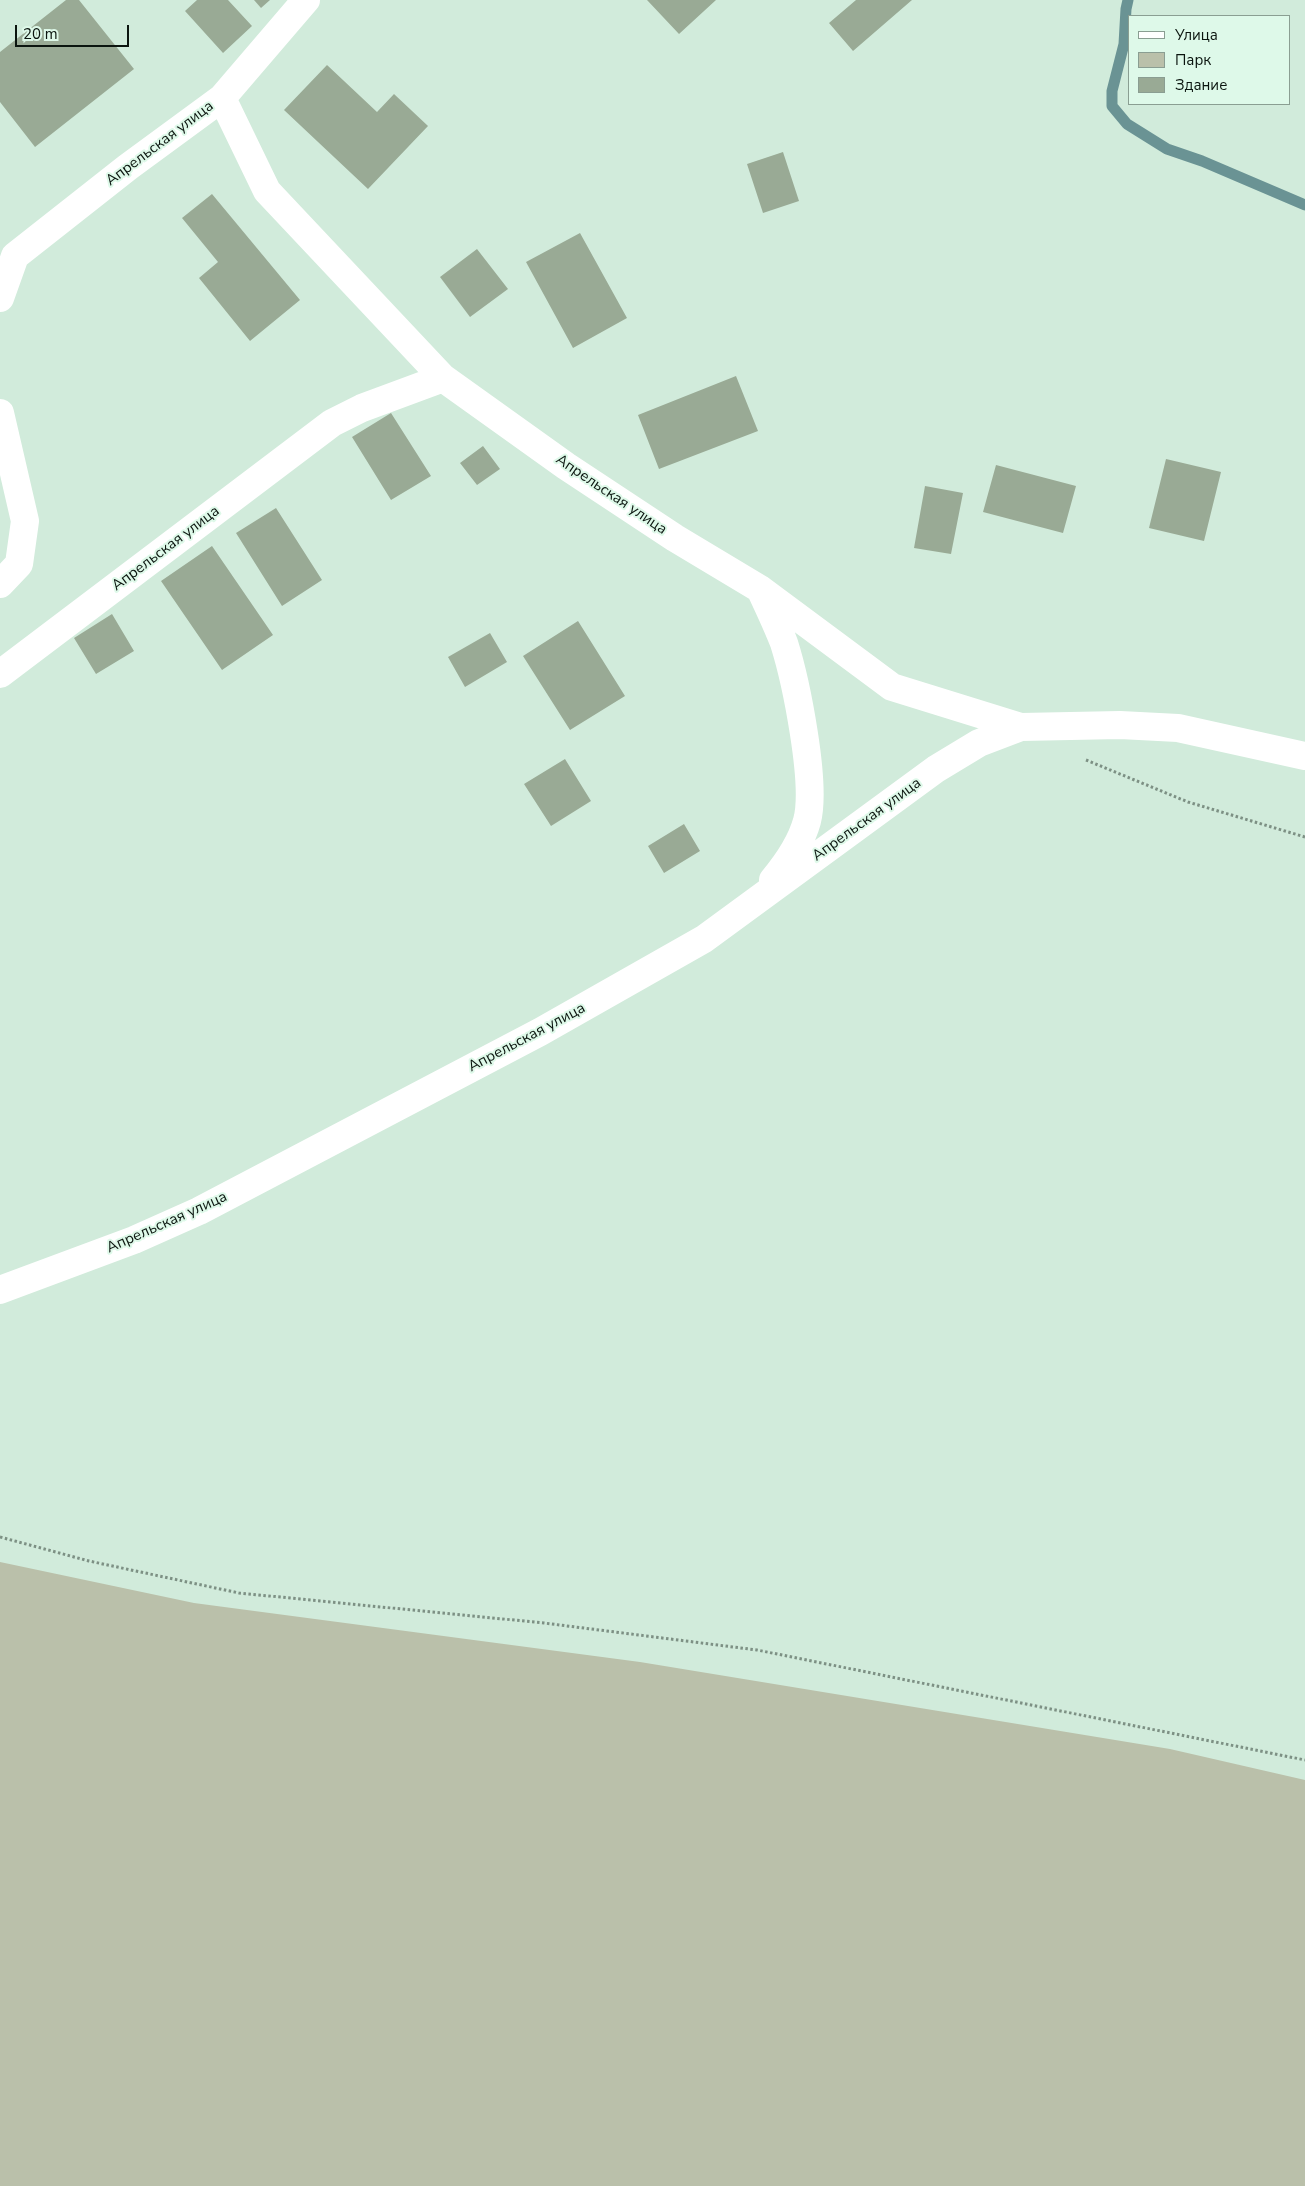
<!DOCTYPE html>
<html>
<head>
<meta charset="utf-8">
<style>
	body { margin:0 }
	#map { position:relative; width:1305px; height:2186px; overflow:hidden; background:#d1ebdb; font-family:"Nunito Sans",sans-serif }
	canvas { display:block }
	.legend { position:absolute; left:1128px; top:15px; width:162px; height:90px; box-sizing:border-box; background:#def9e9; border:1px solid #8a9e92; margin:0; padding:6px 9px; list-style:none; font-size:15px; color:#0b150f }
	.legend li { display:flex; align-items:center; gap:10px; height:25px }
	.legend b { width:25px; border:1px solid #8a9e92 }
	.scale { position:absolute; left:15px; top:25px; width:114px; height:22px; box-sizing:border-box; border:2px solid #0b150f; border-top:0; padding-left:6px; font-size:15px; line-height:18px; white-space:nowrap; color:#0b150f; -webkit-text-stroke:4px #def9e9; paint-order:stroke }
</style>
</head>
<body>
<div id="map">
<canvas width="1305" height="2186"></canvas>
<ul class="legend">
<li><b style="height:6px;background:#fff"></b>Улица</li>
<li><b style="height:14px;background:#bac0aa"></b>Парк</li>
<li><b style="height:14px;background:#99aa95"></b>Здание</li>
</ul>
<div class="scale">20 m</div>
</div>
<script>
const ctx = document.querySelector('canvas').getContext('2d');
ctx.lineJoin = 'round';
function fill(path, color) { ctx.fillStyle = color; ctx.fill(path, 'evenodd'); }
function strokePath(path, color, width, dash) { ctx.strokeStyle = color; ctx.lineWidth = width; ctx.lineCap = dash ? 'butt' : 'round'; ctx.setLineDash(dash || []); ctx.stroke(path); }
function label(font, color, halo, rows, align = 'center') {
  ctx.font = font + ' "Nunito Sans",sans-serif'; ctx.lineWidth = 4; ctx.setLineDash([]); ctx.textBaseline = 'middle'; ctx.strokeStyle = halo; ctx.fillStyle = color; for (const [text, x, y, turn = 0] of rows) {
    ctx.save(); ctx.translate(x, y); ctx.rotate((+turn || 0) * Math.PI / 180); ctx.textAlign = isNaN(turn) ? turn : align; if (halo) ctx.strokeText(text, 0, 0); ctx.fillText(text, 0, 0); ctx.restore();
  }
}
fill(new Path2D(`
	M0,1562L194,1603L640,1662L1170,1749L1305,1780V2186H0Z`), '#bac0aa');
strokePath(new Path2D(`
	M1128,0L1126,9L1124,44L1112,91V106L1127,124L1167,149L1202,161L1305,205`), '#6a9394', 11);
fill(new Path2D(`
	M66,0H79L134,69L35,147L0,102V52Z
	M197,0H228L252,26L223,53L185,11Z
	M254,0H270L261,8Z
	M647,0H716L679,34Z
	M856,0H912L853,51L829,23Z
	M327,65L377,112L394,94L428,126L368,189L284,110Z
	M783,152L799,201L763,213L747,164Z
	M212,194L300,300L250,341L199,278L218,262L182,218Z
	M580,233L627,318L573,348L526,262Z
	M477,249L508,289L470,317L440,277Z
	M736,376L758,431L659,469L638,415Z
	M391,413L431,476L391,500L352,437Z
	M483,446L500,469L477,485L460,463Z
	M1166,459L1221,472L1204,541L1149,528Z
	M996,465L1076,486L1063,533L983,512Z
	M925,486L963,493L951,554L914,548Z
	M276,508L322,580L282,606L236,533Z
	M212,546L273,635L222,670L161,581Z
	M112,614L134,651L96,674L74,638Z
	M578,621L625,696L570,730L523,656Z
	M490,633L507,662L465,687L448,657Z
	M565,759L591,801L551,826L524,784Z
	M684,824L700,851L664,873L648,846Z`), '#99aa95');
strokePath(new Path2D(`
	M1086,760L1188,802L1305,837
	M0,1537L89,1561L239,1593L544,1623L757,1650L1305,1760`), '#7d9084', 3, [2.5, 2.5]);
strokePath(new Path2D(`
	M222,98L267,191L443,378L566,466L675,538L760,589L892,687L1021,727L1120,725L1178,728L1305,756
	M0,298L15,256L128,167L222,98L306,0
	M0,413L25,521L19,564L0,584
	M761,591C769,608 777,625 784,643C796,681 817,784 807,821C801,843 788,862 773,880
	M0,674L332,423L362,408L443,378
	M0,1290L134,1240L199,1211L540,1032L704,939L936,769L979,743L1021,727`), '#fff', 28);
label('15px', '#0b150f', '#def9e9', [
	["Апрельская улица",160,144,-37],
	["Апрельская улица",611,495,34],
	["Апрельская улица",166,549,-37],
	["Апрельская улица",867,820,-36],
	["Апрельская улица",527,1038,-28],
	["Апрельская улица",167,1223,-24]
]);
</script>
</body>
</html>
